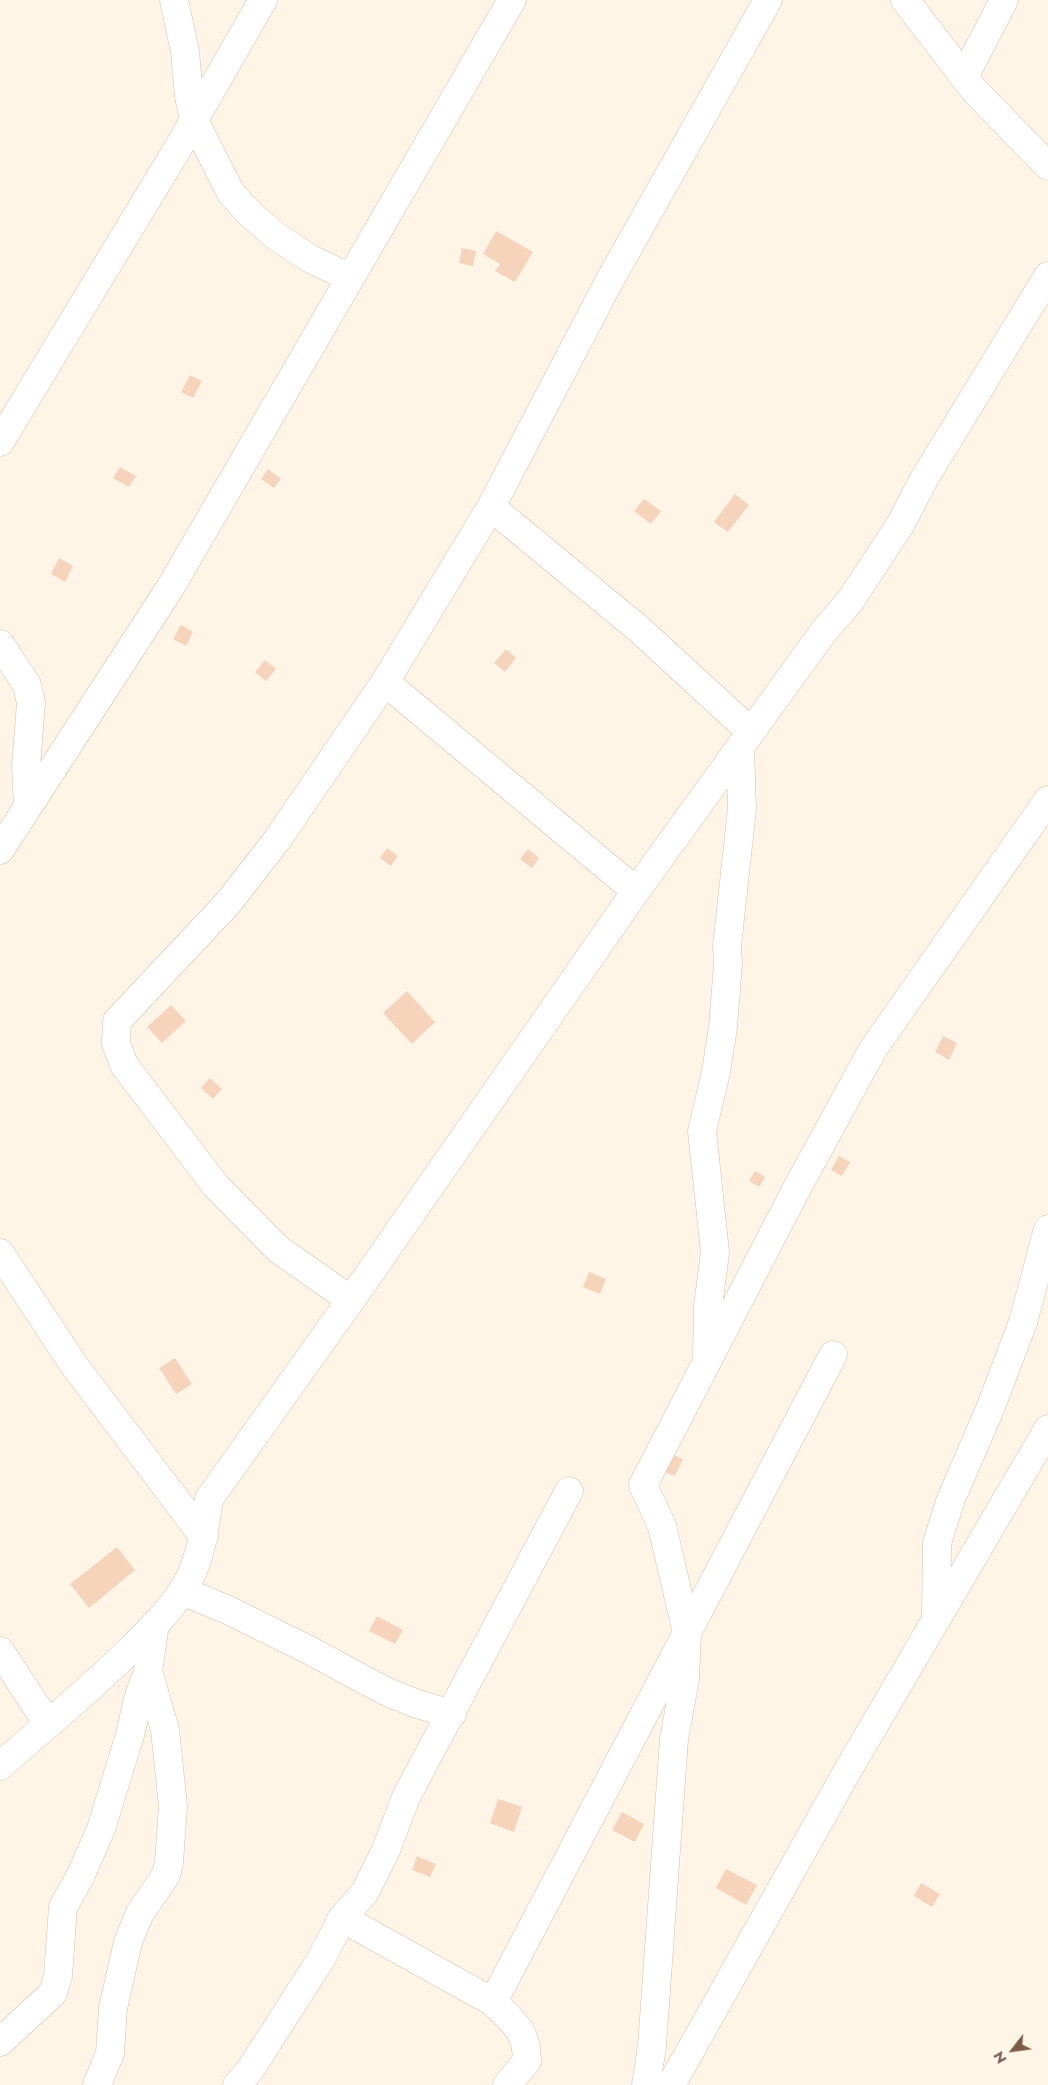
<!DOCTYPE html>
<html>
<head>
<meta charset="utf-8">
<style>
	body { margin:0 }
	#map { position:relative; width:1048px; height:2085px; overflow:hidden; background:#fef5e6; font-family:Jost,sans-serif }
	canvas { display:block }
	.north { position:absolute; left:988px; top:2025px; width:50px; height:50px; -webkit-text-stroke:4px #fff9ee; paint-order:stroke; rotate:240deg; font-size:14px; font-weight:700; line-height:20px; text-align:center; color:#7a5b48 }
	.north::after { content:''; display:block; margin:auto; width:18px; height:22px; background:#7a5b48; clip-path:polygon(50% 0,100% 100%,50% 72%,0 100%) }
</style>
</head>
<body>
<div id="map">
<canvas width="1048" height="2085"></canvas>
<div class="north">N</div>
</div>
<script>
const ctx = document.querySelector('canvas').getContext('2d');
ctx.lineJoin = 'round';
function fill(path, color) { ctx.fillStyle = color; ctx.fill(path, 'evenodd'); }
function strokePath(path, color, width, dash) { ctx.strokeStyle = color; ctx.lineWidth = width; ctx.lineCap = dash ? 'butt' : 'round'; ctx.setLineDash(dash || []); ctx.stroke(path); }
fill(new Path2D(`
	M496,231L533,252L515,282L495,271L500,264L483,254Z
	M462,248L476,251L473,266L459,263Z
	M190,375L202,381L193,398L181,392Z
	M120,467L136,476L129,487L113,478Z
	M268,469L281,479L274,488L261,479Z
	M735,494L749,505L728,532L714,522Z
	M644,499L661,511L651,524L634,511Z
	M59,558L73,566L65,582L51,574Z
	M181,625L193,632L186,646L173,639Z
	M506,649L516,658L505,672L494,663Z
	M265,660L276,669L266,681L255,672Z
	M387,848L398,856L391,866L380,858Z
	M528,849L539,858L532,868L520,859Z
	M407,991L435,1022L412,1044L383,1013Z
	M171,1005L186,1021L162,1043L147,1027Z
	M943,1036L957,1043L949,1060L935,1052Z
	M210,1078L222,1089L213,1099L201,1088Z
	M839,1156L850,1162L842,1176L831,1170Z
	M755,1171L765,1177L759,1187L749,1181Z
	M589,1272L606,1279L600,1294L583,1287Z
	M175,1358L192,1384L176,1394L159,1368Z
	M669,1453L683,1459L675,1476L661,1471Z
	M117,1547L135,1570L89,1608L70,1584Z
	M377,1616L403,1630L395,1644L369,1631Z
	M498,1799L522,1807L514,1832L490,1823Z
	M622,1812L644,1824L635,1842L612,1830Z
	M417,1856L436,1864L430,1877L412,1870Z
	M726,1869L757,1885L746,1905L716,1888Z
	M921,1883L940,1894L932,1907L914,1896Z`), '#f6d4bb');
const minor = new Path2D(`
	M174,0L185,52L189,96L194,120L231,193L250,214L277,237L309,258L350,278
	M905,0L975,91L1048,166
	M964,77L1004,0
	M0,442L178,148L263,0
	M491,507L640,630L751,732
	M0,644L27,685L31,703L26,766L28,805
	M385,682L636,891
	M0,850L170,588L512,0
	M0,1253L74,1365L204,1537
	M351,1300L278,1249L216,1186L124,1065L116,1043L117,1021L228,903L277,840L385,682L491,507L611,278L768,0
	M707,1358L708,1306L715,1252L702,1131L716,1072L723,1027L728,964L727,946L742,809L740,747
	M182,1591L228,1610L309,1650L385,1691L417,1704L452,1714
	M936,1618L937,1543L951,1499L990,1409L1023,1322L1048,1229
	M0,1651L48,1724
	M0,1766C44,1727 91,1689 133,1647C153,1627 173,1608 187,1583C201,1558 205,1527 209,1499L351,1300L636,891L824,631L850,601L900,525L924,479L1048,276
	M342,1918L493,2002
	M0,2042L53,1993L58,1976L63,1907L80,1877L101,1829L130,1735L138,1699L148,1671L155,1624
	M97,2085L110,2053L113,2008L128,1942L140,1913L166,1875L169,1862L173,1806L165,1730L148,1671
	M237,2085L250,2070L321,1959L342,1918L365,1892L386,1850L406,1797L569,1491
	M507,2085L527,2061C527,2030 513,2022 493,2002L833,1355
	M646,2085L652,2046L674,1739L685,1679L687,1633L662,1526L643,1485L797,1188L873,1049L1048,800
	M671,2085L848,1770L1048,1429`);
strokePath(minor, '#d4bfad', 29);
strokePath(minor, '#fff', 28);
</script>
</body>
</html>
